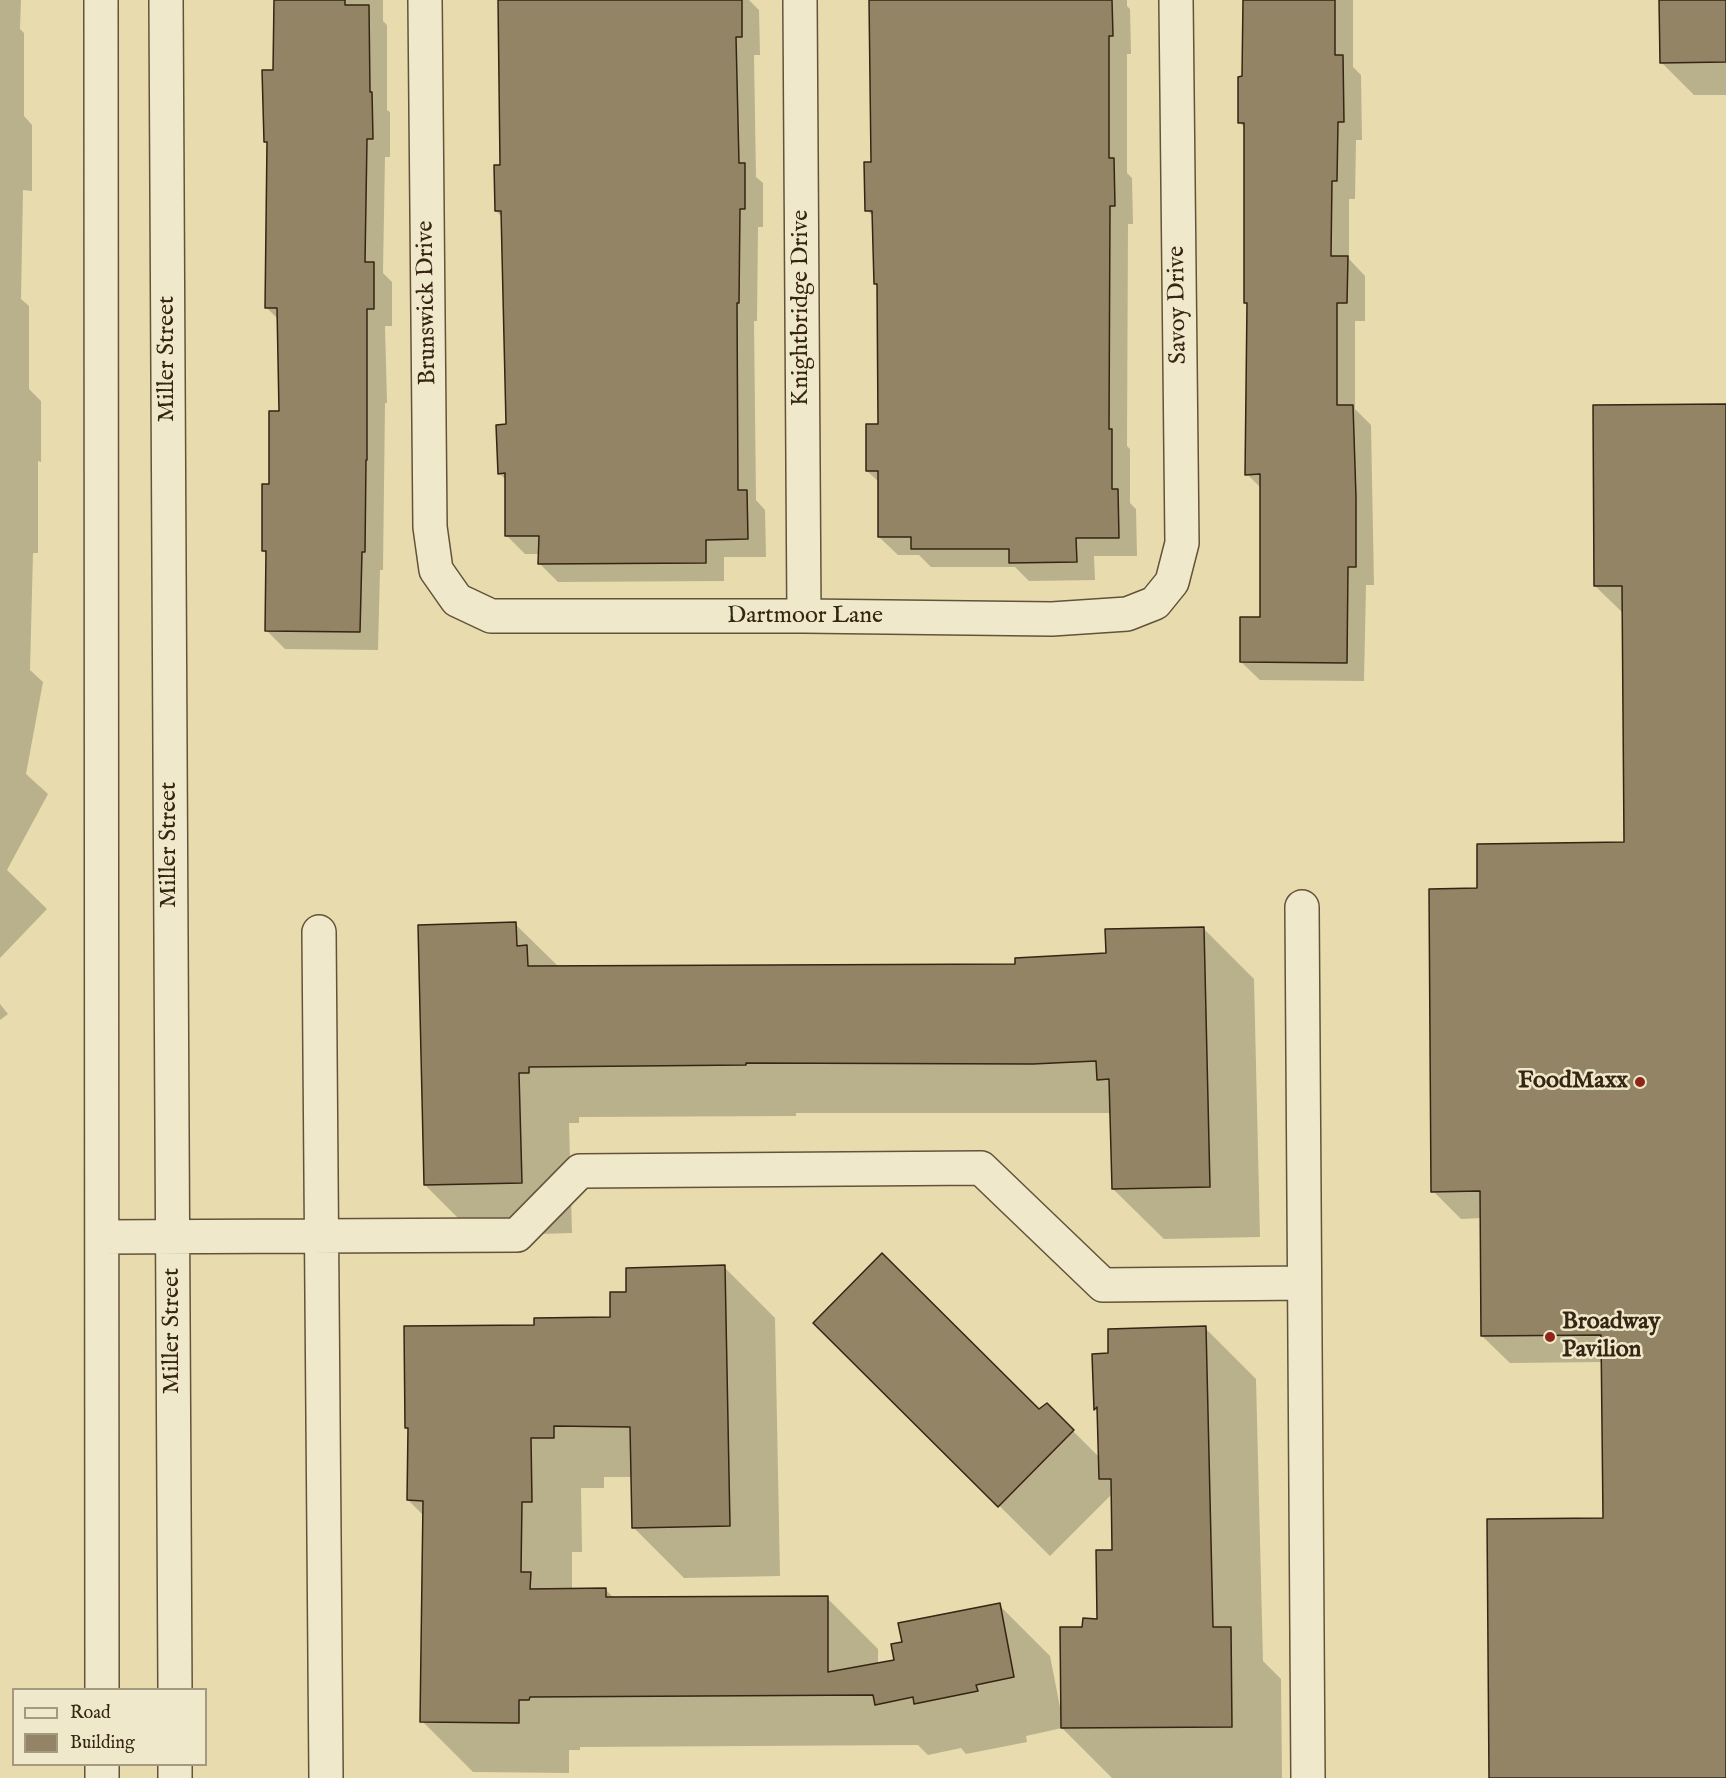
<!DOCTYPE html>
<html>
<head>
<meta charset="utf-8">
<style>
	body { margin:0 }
	#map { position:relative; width:1726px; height:1778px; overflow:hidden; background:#e8dcaf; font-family:"IM FELL English",serif }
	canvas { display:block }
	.legend { position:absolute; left:12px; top:1688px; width:195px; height:78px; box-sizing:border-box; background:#f0e8cb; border:2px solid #a59a81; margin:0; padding:8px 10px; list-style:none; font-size:18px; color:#352513 }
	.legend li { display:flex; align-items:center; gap:12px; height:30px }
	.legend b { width:30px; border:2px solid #a59a81 }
</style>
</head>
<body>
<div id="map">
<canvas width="1726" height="1778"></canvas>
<ul class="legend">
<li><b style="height:8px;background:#f0e8cb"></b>Road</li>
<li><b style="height:16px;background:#928464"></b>Building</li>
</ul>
</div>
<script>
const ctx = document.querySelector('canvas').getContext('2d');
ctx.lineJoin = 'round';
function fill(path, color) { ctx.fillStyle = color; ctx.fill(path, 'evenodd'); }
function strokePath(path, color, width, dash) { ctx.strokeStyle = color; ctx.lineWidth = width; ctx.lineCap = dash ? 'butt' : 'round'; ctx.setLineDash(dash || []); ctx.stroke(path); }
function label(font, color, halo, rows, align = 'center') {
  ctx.font = font + ' "IM FELL English",serif'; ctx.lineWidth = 5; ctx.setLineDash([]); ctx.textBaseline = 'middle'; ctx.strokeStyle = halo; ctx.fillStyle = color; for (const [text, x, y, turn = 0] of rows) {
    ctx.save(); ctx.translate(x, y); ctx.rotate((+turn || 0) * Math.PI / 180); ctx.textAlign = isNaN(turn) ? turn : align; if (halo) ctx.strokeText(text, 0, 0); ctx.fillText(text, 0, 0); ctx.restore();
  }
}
fill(new Path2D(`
	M0,0H21L20,29L24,33V116L32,125V191L23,190L21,299L29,306V389L41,401V462L38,461V553H33L30,670L43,682L26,774L48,794L7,870L47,909L0,958Z
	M276,0H383V21L387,25V110L390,112V157H385L383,273L392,282V326H385L387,403H385L383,570H380L378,650L285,649L267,631L268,555L263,551L281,412L279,320L267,308L268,144L266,142L275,71Z
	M499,0H749L759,10L760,55H754L756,177L763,183V227H758L757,321H754L756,500L765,510L766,557H724V581L558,582L539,563L540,554H525L506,535L507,481L499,473L507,426L502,217L496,211L502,166Z
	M870,0H1127V6L1130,9L1131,54H1127V173L1132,178L1133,224H1128L1127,446L1130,449V503L1136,509L1137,556H1094L1095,580L1029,581L1015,567H931L919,555H898L879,537V482L867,471L879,425L878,287L875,283L874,217L867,210L872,163Z
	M1244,0H1353V67L1361,75L1362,140H1356L1355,199H1349V259L1365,276V321H1355V409L1371,425L1374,585H1366L1364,681L1260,680L1241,662L1261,618V488L1247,474L1249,306L1245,303V128L1240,123L1244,78Z
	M1660,0H1726V95H1694L1661,62Z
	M1726,406V1778H1491L1604,1519L1602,1362L1510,1363L1482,1336V1218L1461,1219L1433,1191L1479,890L1625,843L1623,613L1595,586Z
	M515,924L559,967L1017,966L1108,955L1203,928L1254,979L1260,1237L1164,1239L1113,1189L1111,1113H796V1116L579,1117V1123H569L572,1233L476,1236L425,1185Z
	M0,1004L8,1014L0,1020Z
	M724,1267L775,1318L780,1576L684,1578L634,1528L632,1477H604V1488H581L582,1552H572V1590L605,1589L614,1598H827L878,1649V1664L896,1661L903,1643L999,1605L1050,1656L1060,1707H1062L1084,1629L1099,1620L1114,1551L1113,1493L1050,1556L815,1323L1039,1411L1047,1405L1100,1458L1099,1413L1096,1410L1093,1355H1110L1205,1328L1256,1379L1263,1661L1281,1679L1282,1778H1112L1062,1728L1026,1736L1027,1742L966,1754L961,1748L928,1755L918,1745L580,1747V1750H569V1773L473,1772L422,1721L424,1516L408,1500L409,1430L406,1427L535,1326L612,1318L628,1294Z`), '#0003');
const building = new Path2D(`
	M274,0H345V5H369L370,92H372L373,139H367L365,262H374V309H367V460H366L365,552H362L360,632L265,631L266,551H262V484H269V411H279L277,308H265L267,142H264L262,70H273Z
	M498,0H742V37H736L739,163H745V209H740L739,303H737L738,490H747L748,539L706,540V563L538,564L539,536H505V473L498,474L496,425L506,424L501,211H495L494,165H500Z
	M869,0H1112L1113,36H1109V158H1114L1115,206H1110L1109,429H1112V489H1118L1119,538H1076L1077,562L1009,563V549H911V537H878V471H866V424H878L877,284H874L872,211H865L864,162H871Z
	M1243,0H1335V55H1343L1344,122H1338L1337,181H1332L1331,256H1348L1347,303H1337V405H1353L1356,497V567H1348L1347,663L1240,662V617H1260V474L1245,475L1247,303H1244V123H1238V77L1242,76Z
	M1659,0H1726V62L1660,63Z
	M1726,404V1778H1489L1487,1519L1603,1518L1601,1335L1481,1336L1480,1191L1431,1192L1429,889L1477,888V844L1624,842L1622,586H1594L1593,405Z
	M516,922L517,946L527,945L528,966L1015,964V958L1106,953L1105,929L1204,927L1210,1187L1112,1189L1109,1079L1097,1080L1096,1061L1033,1064L746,1063V1065L529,1067V1073H519L522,1183L424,1185L418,925Z
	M882,1253L1039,1409L1047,1403L1074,1430L998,1507L813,1323Z
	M725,1265L730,1526L632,1528L630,1427L554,1426V1438H531L532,1502H522L521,1572H531L530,1589L606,1588V1597L828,1596V1672L894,1660L891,1644L902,1642L898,1623L1000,1603L1014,1677L976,1685L978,1691L914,1704L913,1697L875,1705L873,1695L530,1697L529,1700H519V1723L420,1722L423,1501L407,1500L408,1428H405L404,1326L534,1325V1318L610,1317V1292H626V1268Z
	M1206,1326L1213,1627H1231L1232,1727L1061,1728L1060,1627H1082L1083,1618L1097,1619L1096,1550H1112L1111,1479H1099L1097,1407L1094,1410L1092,1354L1108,1353V1329Z`);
fill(building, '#928464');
strokePath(building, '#352513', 1.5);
const minor = new Path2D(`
	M101,0L102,1690
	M166,0L175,1690
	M425,0L430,527L436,570L457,600L491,616H804L1052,619L1127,614L1155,603L1172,582L1182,543L1176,0
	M800,0L804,616
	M1302,907L1308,1778
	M319,932L326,1778
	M102,1237L517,1235L580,1171L981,1168L1103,1285L1304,1283
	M175,1764V1778
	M102,1778V1764`);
strokePath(minor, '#62533a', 36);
strokePath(minor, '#f0e8cb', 33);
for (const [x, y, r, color] of [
	[1640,1082,6,"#8f2418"],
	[1550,1337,6,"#8f2418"]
]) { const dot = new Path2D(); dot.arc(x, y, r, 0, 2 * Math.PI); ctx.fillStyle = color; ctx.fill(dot); strokePath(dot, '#f0e8cb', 2); }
label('24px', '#352513', '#f0e8cb', [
	["Brunswick Drive",428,303,-91],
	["Savoy Drive",1179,305,-91],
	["Knightbridge Drive",802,308,-90],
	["Miller Street",168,359,-90],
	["Dartmoor Lane",805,617],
	["Miller Street",170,845,-90],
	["Miller Street",173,1331,-90]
]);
label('bold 24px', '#352513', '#f0e8cb', [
	["FoodMaxx",1628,1082],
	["Broadway",1562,1323,"left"],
	["Pavilion",1562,1351,"left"]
], 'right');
</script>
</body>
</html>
